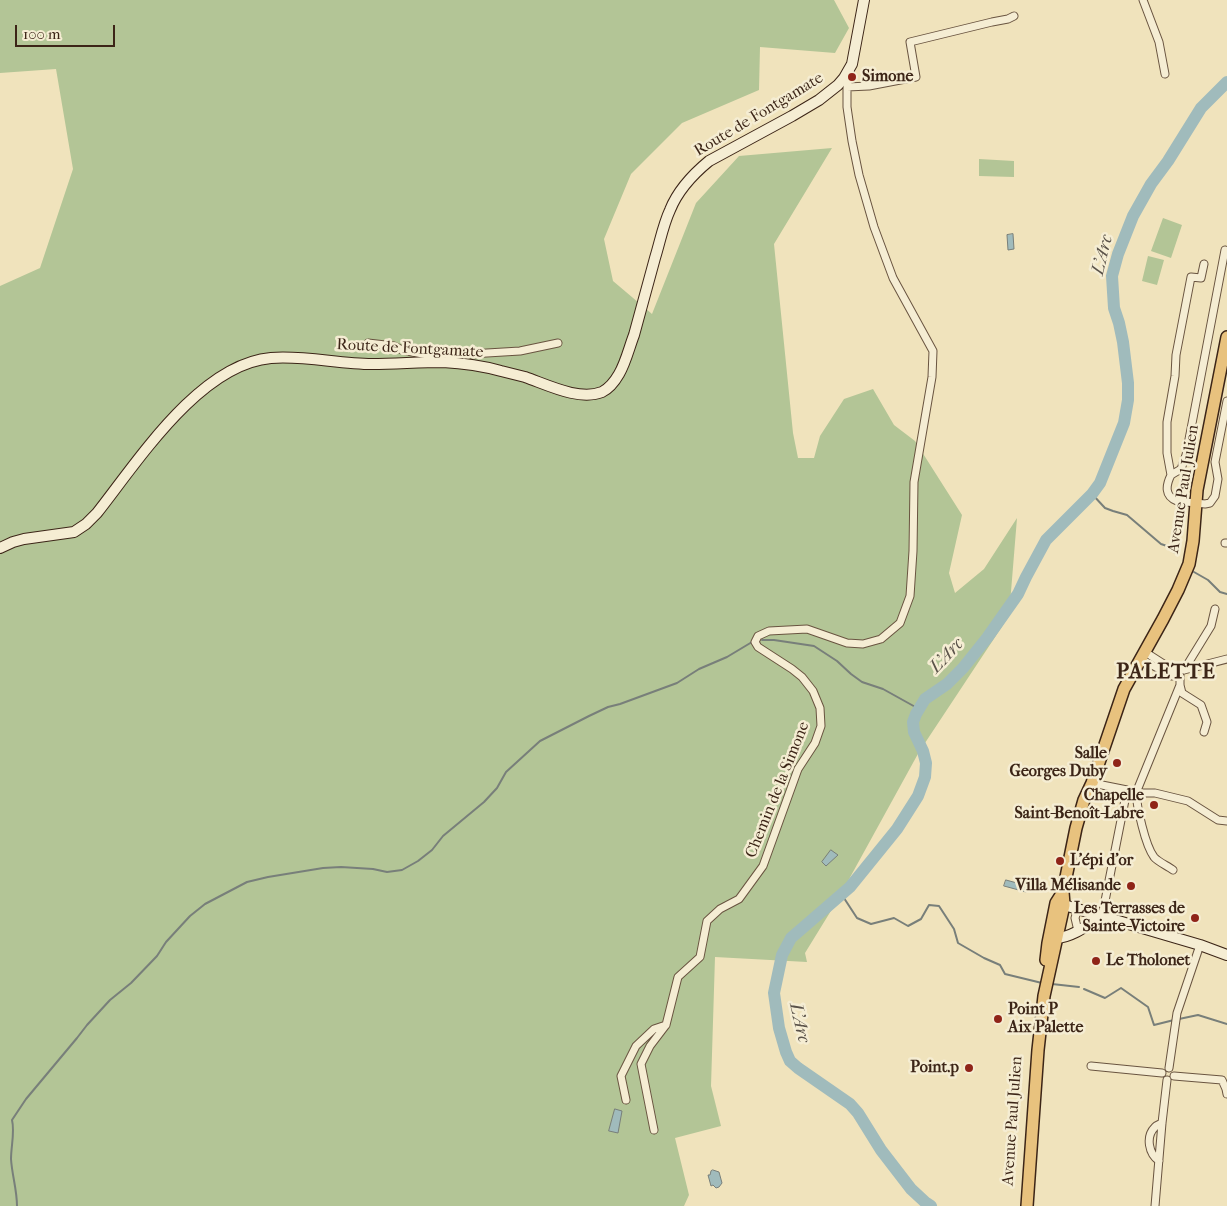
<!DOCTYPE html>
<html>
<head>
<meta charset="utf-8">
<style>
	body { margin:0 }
	#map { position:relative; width:1227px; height:1206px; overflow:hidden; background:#f0e3bc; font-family:"IM FELL French Canon",serif }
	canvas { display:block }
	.scale { position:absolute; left:15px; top:25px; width:100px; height:22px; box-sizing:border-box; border:2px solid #3c2517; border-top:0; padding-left:6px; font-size:15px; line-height:18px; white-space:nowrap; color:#3c2517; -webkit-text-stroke:4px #f5edd3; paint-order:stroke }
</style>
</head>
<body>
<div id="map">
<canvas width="1227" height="1206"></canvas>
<div class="scale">100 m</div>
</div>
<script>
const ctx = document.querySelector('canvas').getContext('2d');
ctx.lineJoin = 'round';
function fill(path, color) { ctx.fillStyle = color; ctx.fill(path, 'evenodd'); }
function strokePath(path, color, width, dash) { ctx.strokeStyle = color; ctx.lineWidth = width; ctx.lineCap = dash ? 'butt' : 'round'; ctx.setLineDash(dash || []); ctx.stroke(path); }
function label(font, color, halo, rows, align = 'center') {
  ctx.font = font + ' "IM FELL French Canon",serif'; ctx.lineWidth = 5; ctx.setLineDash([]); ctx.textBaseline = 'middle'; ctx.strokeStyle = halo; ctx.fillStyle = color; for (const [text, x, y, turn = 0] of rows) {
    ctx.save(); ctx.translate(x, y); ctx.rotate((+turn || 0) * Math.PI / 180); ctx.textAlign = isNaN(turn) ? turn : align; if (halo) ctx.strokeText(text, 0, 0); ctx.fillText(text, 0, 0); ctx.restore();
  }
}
fill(new Path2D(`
	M0,0H834L849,28L835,53L760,47L759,90L682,123L631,174L604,239L613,281L652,314L696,203L739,156L832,148L774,244L793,433L798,458H814L820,436L844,399L873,389L894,425L915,441L962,515L949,573L955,593L984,569L1017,518L1009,616L919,752L837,901L805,953L807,962L715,957L711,1086L721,1126L675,1138L689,1195L684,1206H0V286L40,268L73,169L56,69L0,73Z
	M979,159L1014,161V177L979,176Z
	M1163,218L1182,225L1171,258L1151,251Z
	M1148,256L1164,260L1157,285L1142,281Z`), '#b3c596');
const water = new Path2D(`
	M1013,234L1014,249L1008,250L1007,235Z
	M831,850L838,855L826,866L822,862Z
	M1006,880L1028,886L1029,890L1026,892L1004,886Z
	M615,1109L622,1111L618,1133L609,1131Z
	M713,1170L719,1172L722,1183L719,1187L716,1188L713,1185L711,1186L708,1175H710L711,1171Z`);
fill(water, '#a0bbbc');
strokePath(water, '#787f7a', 1);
strokePath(new Path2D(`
	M1092,494L1105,508L1113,511L1127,515L1161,544L1170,547L1175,553
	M1194,572L1208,580L1220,592L1227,594
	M762,640H774L814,646L837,661L851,674L862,682L883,689L919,709
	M842,895L857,918L871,924L894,918L908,926L921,919L929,905L939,906L954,929L958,943L984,958L1000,965L1005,974L1042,983
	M1052,984L1079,987
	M1084,989L1105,998L1121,988L1148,1007L1154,1025L1174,1020
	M1179,1019L1198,1015L1227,1024
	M17,1206C17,1190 12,1175 11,1159C11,1146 15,1132 12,1120L26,1099L77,1038L87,1025L110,1000L131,983L157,956L166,942L190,916L205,904L247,882L268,877L323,868L341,867L373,869L387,872L402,870L418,861L432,850L443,836L484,802L497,788L506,772L540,741L589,716L608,707L620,704L677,683L699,669L727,657L752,642`), '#787f7a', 2);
strokePath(new Path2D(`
	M931,1206L925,1202L911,1189L881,1150L858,1113L850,1104L798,1068L790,1061L786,1052L779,1028L774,993L782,955L791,938L850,887L897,829L918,796L925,777L926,763L923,751L914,732L913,722L916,714L925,699L947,684L963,668L987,638L1018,594L1026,577L1046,540L1092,494L1100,483L1124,423L1128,400V383L1123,342L1119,323L1114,308L1112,276L1118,254L1133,216L1151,184L1168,161L1201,108L1227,82`), '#a0bbbc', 12);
const street = new Path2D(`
	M1143,0L1159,42L1165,74
	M847,87L869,86L916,77L910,42L992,22L1008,19L1014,16
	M368,343L394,346L402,350L438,357L445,362L454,355L520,351L558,343
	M1171,475L1181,469L1186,455L1225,250
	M1171,475L1167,453V422L1175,376L1176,355L1191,277L1201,278L1204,264
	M1171,475C1166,485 1164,496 1177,501L1205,504L1210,503L1215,496L1218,479L1215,462L1227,401
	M1225,543H1227
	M1141,659L1172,676L1175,674L1173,670L1145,652
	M1184,670L1211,626L1215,609
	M1184,670L1227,659
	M1175,674L1180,676V685L1182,693L1201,705L1207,722L1204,732
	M1092,783L1127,790L1102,916
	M1133,792L1136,793L1180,685
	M1173,870C1168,866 1158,862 1154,857C1145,845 1137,807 1136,793H1155L1188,801L1218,820L1227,821
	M1078,908L1075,918L1078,931
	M1091,1066L1162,1073
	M1169,1068L1177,1013L1200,945
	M1174,1076L1222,1080L1226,1089L1227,1094
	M626,1100L621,1076L636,1046L654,1029L666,1025
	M654,1130L641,1064L650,1046L666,1025L678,977L700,957L707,921L720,909L739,899L763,866L798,769L815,743L821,726L820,708L813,691L802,677L792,669L758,647L755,642L758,636L769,631L807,629L847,643L863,644L881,639L900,623L910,596L913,551L914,482L932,377L933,351L893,278L874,227L859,175L852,141L847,107V87L850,71
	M1159,1161C1149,1154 1145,1137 1155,1127C1157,1125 1160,1124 1162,1123
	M1155,1206L1162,1123L1167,1080`);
const secondary = new Path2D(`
	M0,548L13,542L24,539L74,532L86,524L97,513C138,461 200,364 271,358C303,355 339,364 372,364C395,364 419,362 443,362C462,363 483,366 501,371C509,373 517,375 525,377C548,385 579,401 602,392C610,388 615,381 619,374C626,362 629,348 634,335C641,309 648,284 655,258C660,242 663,225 670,210C678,190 692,175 709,161L792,116L819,100L838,85L844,78L852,64L864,0
	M1064,905L1200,945L1227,955
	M1055,931V936L1057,938C1073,937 1089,924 1102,916`);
const primary = new Path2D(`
	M1046,960L1048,943L1056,903L1063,892
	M1027,1206L1038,1050L1044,996L1064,905L1063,892L1076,828L1084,800L1092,783L1124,689L1163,619L1178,590L1189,564L1193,541L1197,490L1227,337`);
strokePath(street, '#695440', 9);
strokePath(secondary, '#3c2517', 12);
strokePath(primary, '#3c2517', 14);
strokePath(street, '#f5edd3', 7);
strokePath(secondary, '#f5edd3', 10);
strokePath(primary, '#e8c27e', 11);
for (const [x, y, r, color] of [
	[852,77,5,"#8f2418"],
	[1117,763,5,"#8f2418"],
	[1154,805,5,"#8f2418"],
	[1060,861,5,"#8f2418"],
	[1131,886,5,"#8f2418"],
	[1195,918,5,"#8f2418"],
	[1096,961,5,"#8f2418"],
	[998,1019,5,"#8f2418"],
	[969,1068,5,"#8f2418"]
]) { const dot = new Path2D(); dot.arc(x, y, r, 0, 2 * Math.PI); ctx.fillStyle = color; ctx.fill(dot); strokePath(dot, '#f5edd3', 2); }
label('bold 16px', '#3c2517', '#f5edd3', [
	["Simone",862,77,"left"],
	["Salle",1107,754],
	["Georges Duby",1107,772],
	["Chapelle",1144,796],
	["Saint-Benoît-Labre",1144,814],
	["L'épi d'or",1070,861,"left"],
	["Villa Mélisande",1121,886],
	["Les Terrasses de",1185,909],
	["Sainte-Victoire",1185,927],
	["Le Tholonet",1106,961,"left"],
	["Point P",1008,1010,"left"],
	["Aix Palette",1008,1028,"left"],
	["Point.p",959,1068]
], 'right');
label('16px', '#3c2517', '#f5edd3', [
	["Route de Fontgamate",759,115,-31],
	["Route de Fontgamate",410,349,3],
	["Avenue Paul Julien",1184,489,-81],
	["Chemin de la Simone",778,790,-68],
	["Avenue Paul Julien",1013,1121,-86]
]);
label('italic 18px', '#5a5249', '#f5edd3', [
	["L'Arc",1103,255,-76],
	["L'Arc",947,656,-47],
	["L'Arc",799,1023,77]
]);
ctx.letterSpacing = '1px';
label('bold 21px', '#3c2517', '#f5edd3', [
	["PALETTE",1166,673]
]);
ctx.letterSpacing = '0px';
</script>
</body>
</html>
